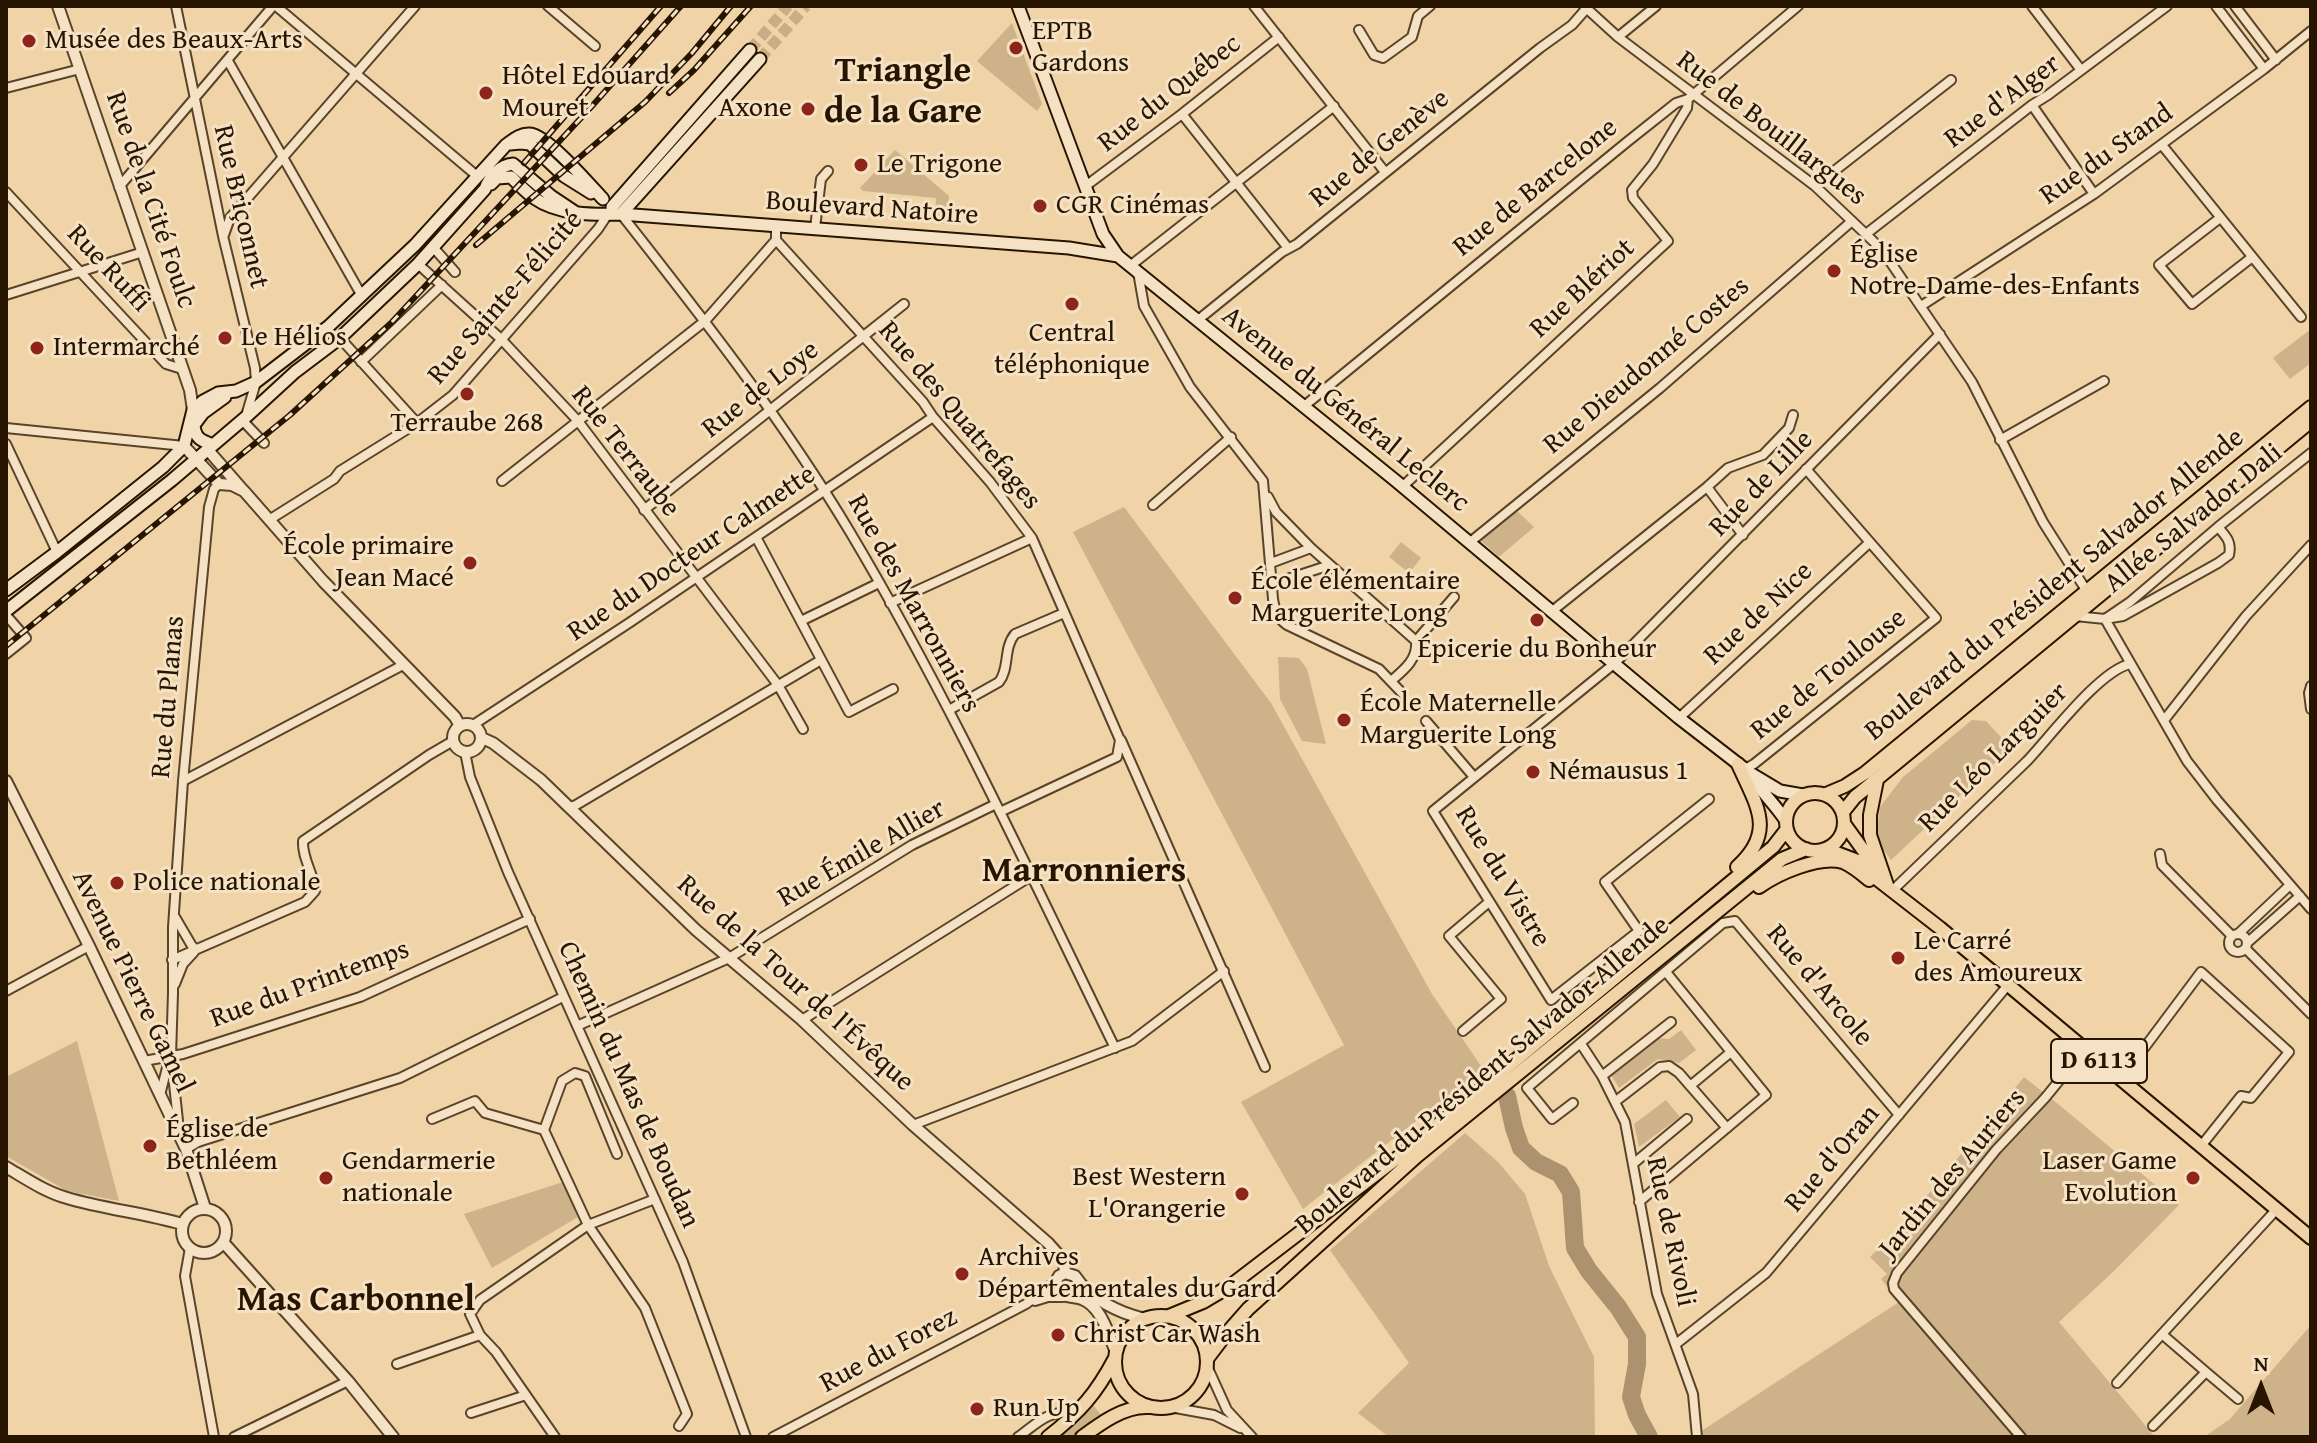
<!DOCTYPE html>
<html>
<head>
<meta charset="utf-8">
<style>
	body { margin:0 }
	#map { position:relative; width:2317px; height:1443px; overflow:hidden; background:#f0d3a6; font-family:"Gentium Book Plus",serif }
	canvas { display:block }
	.frame { position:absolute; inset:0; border:8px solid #271500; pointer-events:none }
	.north { position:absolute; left:2221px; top:1347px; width:80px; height:80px; -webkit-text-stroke:6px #f5e2c5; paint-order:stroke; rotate:0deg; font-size:22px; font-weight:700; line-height:32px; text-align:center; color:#271500 }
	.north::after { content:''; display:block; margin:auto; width:28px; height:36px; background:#271500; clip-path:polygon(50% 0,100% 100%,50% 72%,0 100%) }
</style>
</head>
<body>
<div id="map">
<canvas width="2317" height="1443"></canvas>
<div class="frame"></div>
<div class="north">N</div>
</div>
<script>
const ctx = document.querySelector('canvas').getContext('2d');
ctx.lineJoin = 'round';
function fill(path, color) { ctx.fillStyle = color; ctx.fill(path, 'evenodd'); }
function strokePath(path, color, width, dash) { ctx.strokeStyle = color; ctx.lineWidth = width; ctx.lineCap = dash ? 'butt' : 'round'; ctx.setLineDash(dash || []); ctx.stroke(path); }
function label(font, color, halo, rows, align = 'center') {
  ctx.font = font + ' "Gentium Book Plus",serif'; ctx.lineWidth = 6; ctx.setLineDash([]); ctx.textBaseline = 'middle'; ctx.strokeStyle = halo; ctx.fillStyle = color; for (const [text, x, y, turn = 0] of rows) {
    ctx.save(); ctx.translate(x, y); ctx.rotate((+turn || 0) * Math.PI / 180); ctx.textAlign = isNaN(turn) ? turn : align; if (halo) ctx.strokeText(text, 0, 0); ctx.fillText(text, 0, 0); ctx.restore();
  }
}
fill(new Path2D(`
	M1012,23L1042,104L1037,111L977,61Z
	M895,150L949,196L947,224L935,223L936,198L863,191L860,188Z
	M2311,329V363L2290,379L2273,358Z
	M1124,507L1271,703L1432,994L1483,1069L1303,1209L1241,1102L1344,1045L1073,532Z
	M1516,510L1534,527L1499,557L1481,541Z
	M1401,542L1421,558L1409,573L1389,557Z
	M1278,657L1299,658L1307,669L1326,744L1302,741L1280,699Z
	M1972,720L1986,721L2011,748L1891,860L1876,840L1880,807L1903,777Z
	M1681,1030L1696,1050L1679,1063L1658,1059L1619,1088L1611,1075L1657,1038L1669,1039Z
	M77,1041L119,1201L67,1191L6,1156V1077Z
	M2024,1077L2063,1108L2179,1205L2114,1271L2059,1322L2155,1437H1701L1703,1430L1899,1302L1881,1279L1887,1274L1870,1257L1903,1225Z
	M1666,1100L1680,1117L1639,1147L1634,1124Z
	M1465,1133L1498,1162L1525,1194L1549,1266L1594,1357L1595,1437H1389L1358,1413L1409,1363L1330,1250Z
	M563,1182L578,1217L492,1268L464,1214Z
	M2311,1325V1437H2204L2230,1419Z
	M1094,1406L1102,1416L1073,1437H1058Z`), '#ceb38a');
strokePath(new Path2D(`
	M1507,1096L1514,1128L1521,1148L1536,1162L1560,1174L1571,1192L1575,1248L1589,1271L1618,1307L1637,1337V1364L1631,1397L1637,1415L1649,1437`), '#ac926e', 18);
strokePath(new Path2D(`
	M750,50L788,6
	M760,59L806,6`), '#c8ad85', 11, [11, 5.5]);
const minor = new Path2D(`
	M176,6L223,236L255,368L256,382L246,416
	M276,6L477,176
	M548,6L595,46
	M1254,6L1385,172
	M1584,6L1618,37L1815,186L1873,241L1889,260L1972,382L2043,522L2086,590
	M2032,6L2081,70
	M2216,6L2264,69
	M2235,6L2276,60
	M1359,30L1374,55L1383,58L1412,37L1418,16L1430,6
	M1618,37L1656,6
	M228,61L362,296
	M6,88L80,69
	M2032,105L2094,194
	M1182,114L1288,248
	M2162,145L2301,317
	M1087,185L1182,114L1279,37
	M1815,186L1951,80
	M119,187L273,6
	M6,192L166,364L182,369
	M621,214C702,317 783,420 850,532C949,698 1030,874 1115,1048
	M2220,218L2159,265L2192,304L2251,258
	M776,226V240L923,402L933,417L990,482L1032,538L1120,740L1117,757L1000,812
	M815,228L821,179L828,171
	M1866,234L2032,105L2048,95L2167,6
	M224,235L230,218L415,6
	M433,247L455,272
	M418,264L501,339L578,421L778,685L803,729
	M1130,266L1334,106
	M1138,272L1144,306L1190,387L1263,481L1273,599C1275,611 1277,618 1287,625L1379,669L1403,694
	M6,295L143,252
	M1921,306L2094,194L2264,69L2311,31
	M1198,320L1282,252L1297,244L1540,48L1572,25L1586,9
	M340,338L417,423
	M361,362L442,285
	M1303,407L1627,142L1676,103L1688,99L1798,6
	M242,420L264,443
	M6,428L184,446
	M2000,440L2104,381
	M6,444L57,552
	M502,481L705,321L776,240
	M1402,487L1668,241L1633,198L1632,190L1653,164L1687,108L1688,99
	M1707,487L1743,535
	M1268,497L1276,512L1311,548
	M1153,505L1231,437
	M644,510L904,304
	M269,520L334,479L340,471L417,423L453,395L598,229L610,211
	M756,537L849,712L893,689
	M1469,543L1660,388L1852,221
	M1271,563L1311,548L1416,641C1418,659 1404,670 1391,681
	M1278,582L1330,565
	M890,603L1032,538
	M1551,612L1707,487L1728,468L1763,455L1789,428L1793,415
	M6,615L26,638L6,654
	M2075,616L2105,619L2123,616L2218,563L2229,555C2232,542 2226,536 2218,527
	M2105,619L2187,761L2217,800L2311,909
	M2105,619L2130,602L2218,527L2311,453
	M801,621L879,583
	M1416,641L1454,597
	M2311,686L2309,693L2311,709
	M949,710L999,682C1010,668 1003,648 1015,634L1064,613
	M1679,718L1869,543
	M2165,719L2246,616L2311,545
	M1426,721L1474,777
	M473,725L629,623L933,417
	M1121,740L1265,1067
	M465,752L470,777L508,872L683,1262L746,1437
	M1745,769L1754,764L1936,618L1806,469
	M183,781L403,665
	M1709,799L1605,882L1639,931L1551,1000L1433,811L1615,663L1940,334
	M569,807L576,805L821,660
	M2160,854L2162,865L2232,936
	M1893,890L2027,761C2050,737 2099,671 2130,664
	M175,917L192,946L196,949
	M2229 943a9 9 0 1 1 18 0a9 9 0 1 1-18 0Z
	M2238,934L2290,885
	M2247,943L2300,896
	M2246,949L2311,1014
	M172,960L305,902L315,891C314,873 302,859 303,841L429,755L453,741
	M175,984L183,964L194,952
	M6,991L89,946
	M802,1020L1031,876
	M577,1026L729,958L912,845L996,804
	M1463,1031L1501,999L1449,936L1489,902
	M1581,1044L1602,1076L1625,1122L1657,1294L1693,1394L1697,1437
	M144,1061L183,1054L360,997L530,919
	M1602,1076L1671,1022
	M2121,1079L2201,972L2289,1052L2251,1098L2241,1096L2201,1146
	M1690,1086L1731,1052
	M160,1095L169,1060
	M1616,1101L1660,1067L1669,1066L1679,1073L1727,1128
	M1573,1103L1552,1119L1527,1088L1723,923L1735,921L1899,1115
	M432,1119L475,1101L485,1113L544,1130L588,1225L645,1308L687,1414L679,1426
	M913,1125L1132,1041L1224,971
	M179,1130L171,1056L173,993V927L183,781L209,507L214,489L219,484
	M544,1130L562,1081L575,1073L585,1076L617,1154
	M186,1149L198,1142L400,1078L563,997
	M1633,1164L1687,1119
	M1639,1202L1766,1095L1666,972
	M190,1248L185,1276L214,1437
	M1035,1301L1048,1297H1063
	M1676,1344L1766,1273L2008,985
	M397,1364L480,1335
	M1207,1366L1227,1410L1252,1437
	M2206,1372L2238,1399
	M2117,1383L2276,1210
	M1170,1407L1214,1415L1240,1428
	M471,1413L526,1395
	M2153,1426L2206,1372L2163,1335
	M234,1437L348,1381
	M555,1437L496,1352L480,1335L470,1314L480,1300L588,1225L655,1199
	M773,1437L1026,1304L1056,1281
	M1018,1437C1039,1422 1047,1410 1075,1413
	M2021,1437L1894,1289L1893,1283L1897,1273L1996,1150L2045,1098L2085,1049`);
const tertiary = new Path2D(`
	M58,6L190,390L193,410
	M184,446L219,484L232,485L244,491L323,581L455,717L460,726
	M208,450L242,489
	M453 738a14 14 0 1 1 28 0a14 14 0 1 1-28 0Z
	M482,738L493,743L541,780L696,930L802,1020L913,1125L1048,1243L1064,1261L1065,1273
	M6,781L89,946L186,1149L205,1208
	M6,1167C25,1178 45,1192 67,1198C104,1209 144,1213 182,1224
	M182 1231a22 22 0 1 1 44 0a22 22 0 1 1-44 0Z
	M223,1242L348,1381L393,1437
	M1065,1273L1059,1276L1056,1281L1058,1292C1065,1298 1073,1296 1082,1299C1102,1307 1108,1334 1116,1352
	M1065,1273L1075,1276C1090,1299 1119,1313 1145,1319`);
const secondary = new Path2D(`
	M1018,6L1103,234L1118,256L1396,481L1679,718L1750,773L1780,791L1803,795
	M510,144L521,143L530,144L564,176L591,193
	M491,184L497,178L511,177C518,184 526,192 534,198C558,215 593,215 621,214L1069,248L1118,256
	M612,207L750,50
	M621,214L760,59
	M213,445C202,441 195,439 194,425L203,413L225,397
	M6,590L57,552L163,467L184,446L193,410L203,401L218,393L236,391L256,382L329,326L415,245L506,145C513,140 521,133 530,134C547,135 590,185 603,199
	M6,611L172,480L246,417L295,372L340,338L418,264L485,189C489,177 500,165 513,164L551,196L575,212
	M1750,773C1760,791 1775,804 1786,821`);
const primary = new Path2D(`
	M1877,780L1870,815V835L1887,885
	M1786 822a29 29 0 1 1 58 0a29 29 0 1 1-58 0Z
	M1826,794L1845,786L1865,773L2311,407
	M1843,812L1855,797L1877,779L2311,421
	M1845,825L1879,872
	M1826,849L1858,861L1877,879L1940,928L2311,1238
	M1737,867C1777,831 1756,805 1738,764
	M1759,887C1777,874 1819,855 1843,862C1852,866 1862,874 1869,880
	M1115 1362a46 46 0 1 1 92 0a46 46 0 1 1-92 0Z
	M1169,1316L1203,1302L1230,1286L1401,1155L1773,847L1787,829
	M1207,1359L1226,1334L1248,1309L1417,1156L1782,859L1806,849
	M1048,1437C1080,1412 1096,1394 1115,1358
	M1082,1437C1101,1423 1124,1406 1148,1407`);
strokePath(minor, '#59442a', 12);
strokePath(tertiary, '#59442a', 14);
strokePath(secondary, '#271500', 15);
strokePath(primary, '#271500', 16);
strokePath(minor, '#f5e2c5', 8);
strokePath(tertiary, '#f5e2c5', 10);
strokePath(secondary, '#f5e2c5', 11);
strokePath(primary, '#f0d3a6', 12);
const rail = new Path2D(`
	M669,93L694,70L751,6
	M524,163L661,6
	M476,245L645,102L692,53L731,6
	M6,646L290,415L391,323L593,105L681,6`);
strokePath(rail, '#271500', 6);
strokePath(rail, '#f5e2c5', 3, [9]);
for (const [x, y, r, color] of [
	[29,41,8,"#8f2418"],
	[1016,48,8,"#8f2418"],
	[486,93,8,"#8f2418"],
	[808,109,8,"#8f2418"],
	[861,165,8,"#8f2418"],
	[1040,206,8,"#8f2418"],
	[1834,271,8,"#8f2418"],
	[1072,304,8,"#8f2418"],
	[225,338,8,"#8f2418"],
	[37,348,8,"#8f2418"],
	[467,394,8,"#8f2418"],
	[470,563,8,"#8f2418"],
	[1235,598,8,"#8f2418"],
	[1537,620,8,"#8f2418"],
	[1344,720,8,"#8f2418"],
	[1533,772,8,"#8f2418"],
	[117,883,8,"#8f2418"],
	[1898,958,8,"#8f2418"],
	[150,1146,8,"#8f2418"],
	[326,1178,8,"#8f2418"],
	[2193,1178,8,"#8f2418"],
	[1242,1194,8,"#8f2418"],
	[962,1274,8,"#8f2418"],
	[1058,1335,8,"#8f2418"],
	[977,1409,8,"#8f2418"]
]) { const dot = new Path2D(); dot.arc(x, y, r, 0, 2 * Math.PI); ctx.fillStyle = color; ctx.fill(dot); strokePath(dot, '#f5e2c5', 3); }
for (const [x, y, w] of [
	[2099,1061,96]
]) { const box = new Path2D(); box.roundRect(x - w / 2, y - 22, w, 44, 6); ctx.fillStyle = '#f5e2c5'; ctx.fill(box); strokePath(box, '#271500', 2); }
label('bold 26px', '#271500', null, [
	["D 6113",2099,1061]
]);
label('28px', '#271500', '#f5e2c5', [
	["EPTB",1032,32],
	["Gardons",1032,64],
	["Musée des Beaux-Arts",45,41],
	["Hôtel Edouard",502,77],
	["Mouret",502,109],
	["Axone",792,109,"right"],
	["Le Trigone",877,165],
	["CGR Cinémas",1056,206],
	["Église",1850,255],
	["Notre-Dame-des-Enfants",1850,287],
	["Central",1072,334,"center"],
	["téléphonique",1072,366,"center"],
	["Le Hélios",241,338],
	["Intermarché",53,348],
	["Terraube 268",467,424,"center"],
	["École primaire",454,547,"right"],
	["Jean Macé",454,579,"right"],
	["École élémentaire",1251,582],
	["Marguerite Long",1251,614],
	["Épicerie du Bonheur",1537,650,"center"],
	["École Maternelle",1360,704],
	["Marguerite Long",1360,736],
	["Némausus 1",1549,772],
	["Police nationale",133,883],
	["Le Carré",1914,942],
	["des Amoureux",1914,974],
	["Église de",166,1130],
	["Bethléem",166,1162],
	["Gendarmerie",342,1162],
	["nationale",342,1194],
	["Laser Game",2177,1162,"right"],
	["Evolution",2177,1194,"right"],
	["Best Western",1226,1178,"right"],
	["L'Orangerie",1226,1210,"right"],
	["Archives",978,1258],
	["Départementales du Gard",978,1290],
	["Christ Car Wash",1074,1335],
	["Run Up",993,1409]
], 'left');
label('28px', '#271500', '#f5e2c5', [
	["Rue du Québec",1170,94,-38],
	["Rue d'Alger",2003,102,-37],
	["Rue de Bouillargues",1771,129,38],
	["Rue de Genève",1380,149,-39],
	["Rue du Stand",2107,155,-35],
	["Rue de Barcelone",1536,188,-39],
	["Rue de la Cité Foulc",150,200,71],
	["Rue Briçonnet",240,207,77],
	["Boulevard Natoire",872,209,4],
	["Rue Ruffi",108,269,47],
	["Rue Blériot",1583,289,-43],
	["Rue Sainte-Félicité",506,298,-49],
	["Rue Dieudonné Costes",1647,366,-40],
	["Rue de Loye",761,390,-38],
	["Avenue du Général Leclerc",1345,410,39],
	["Rue des Quatrefages",959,416,50],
	["Rue Terraube",625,452,52],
	["Rue de Lille",1762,484,-46],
	["Allée Salvador Dali",2194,519,-39],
	["Rue du Docteur Calmette",692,554,-34],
	["Boulevard du Président Salvador Allende",2055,585,-39],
	["Rue des Marronniers",913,604,61],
	["Rue de Nice",1759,614,-43],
	["Rue de Toulouse",1829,675,-39],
	["Rue du Planas",169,697,-85],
	["Rue Léo Larguier",1994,758,-45],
	["Rue Émile Allier",862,854,-30],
	["Rue du Vistre",1502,877,59],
	["Avenue Pierre Gamel",132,982,64],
	["Rue de la Tour de l'Évêque",795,984,42],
	["Rue du Printemps",310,985,-20],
	["Rue d'Arcole",1819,986,50],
	["Boulevard du Président Salvador Allende",1483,1076,-40],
	["Chemin du Mas de Boudan",628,1085,66],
	["Rue d'Oran",1833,1159,-50],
	["Jardin des Auriers",1953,1174,-50],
	["Rue de Rivoli",1670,1232,78],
	["Rue du Forez",889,1351,-28]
]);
label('bold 36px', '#271500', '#f5e2c5', [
	["Triangle",903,72],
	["de la Gare",903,113],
	["Marronniers",1084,872],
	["Mas Carbonnel",356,1301]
]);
</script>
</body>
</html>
